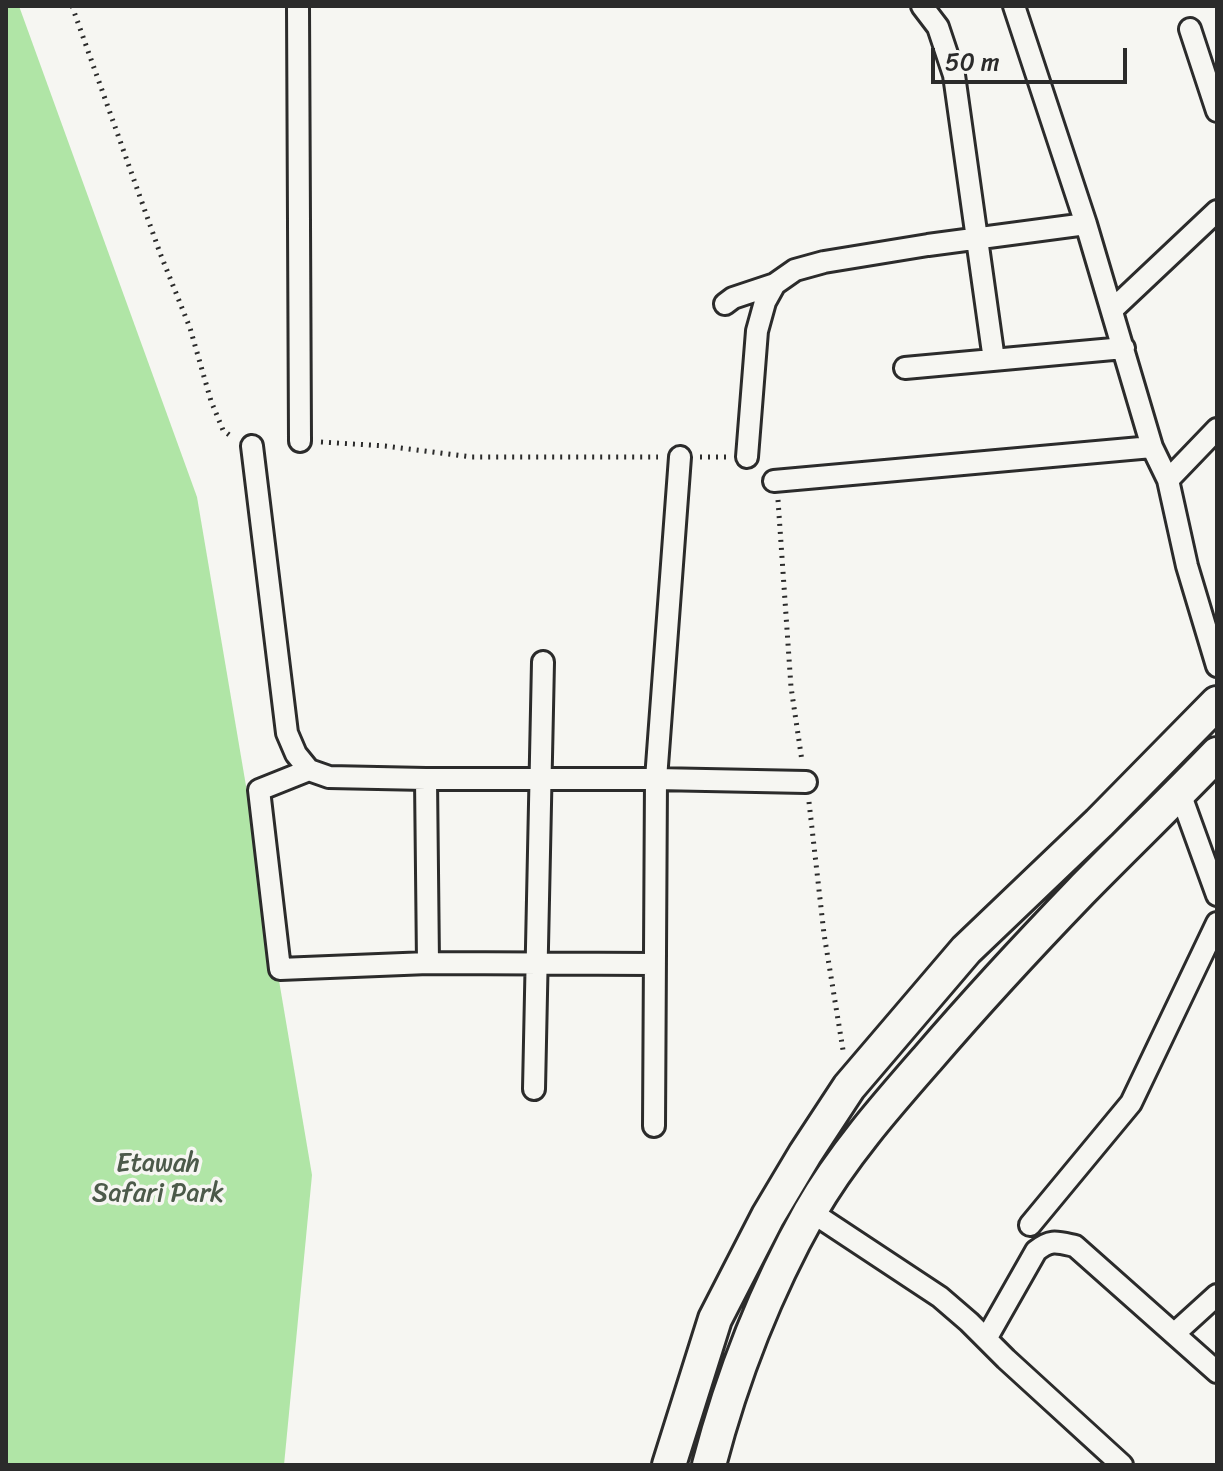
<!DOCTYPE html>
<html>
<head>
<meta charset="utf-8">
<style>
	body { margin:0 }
	#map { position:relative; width:1223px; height:1471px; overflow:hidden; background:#f6f6f2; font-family:Sriracha,sans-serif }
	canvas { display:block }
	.frame { position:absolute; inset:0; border:8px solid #2b2b2b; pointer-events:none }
	.scale { position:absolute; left:931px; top:48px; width:196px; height:36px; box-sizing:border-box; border:4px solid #2b2b2b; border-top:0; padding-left:10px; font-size:24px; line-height:28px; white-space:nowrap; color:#2b2b2b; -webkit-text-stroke:6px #f6f6f2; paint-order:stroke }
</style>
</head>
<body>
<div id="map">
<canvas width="1223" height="1471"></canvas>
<div class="frame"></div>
<div class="scale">50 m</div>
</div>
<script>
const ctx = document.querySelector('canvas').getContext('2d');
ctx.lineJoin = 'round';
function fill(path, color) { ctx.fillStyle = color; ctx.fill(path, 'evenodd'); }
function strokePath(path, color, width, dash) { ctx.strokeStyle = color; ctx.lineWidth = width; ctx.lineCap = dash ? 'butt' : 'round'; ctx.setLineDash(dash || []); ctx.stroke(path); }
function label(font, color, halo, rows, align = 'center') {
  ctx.font = font + ' Sriracha,sans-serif'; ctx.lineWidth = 7; ctx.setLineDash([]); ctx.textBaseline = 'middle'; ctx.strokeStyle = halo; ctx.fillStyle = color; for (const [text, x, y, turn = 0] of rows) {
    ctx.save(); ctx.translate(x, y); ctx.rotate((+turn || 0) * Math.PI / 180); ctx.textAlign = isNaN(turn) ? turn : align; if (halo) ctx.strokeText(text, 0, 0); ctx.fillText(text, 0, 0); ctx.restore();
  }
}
fill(new Path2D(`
	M6,6H19L197,497L312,1175L284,1465H6Z`), '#b0e5a6');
const street = new Path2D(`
	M298,6L300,441
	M922,6L938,27L954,75L994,360
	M1014,6L1086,224L1152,447L1168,480L1187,566L1217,666
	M1190,29L1217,111
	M725,304L733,298L775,284
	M1112,310L1217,211
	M905,368L1124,348
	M252,446L287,733L296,754L309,770L329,777L426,779H656L806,782
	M747,457L757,331L765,302L775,284L795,270L824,262L928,245L1086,224
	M1168,480L1217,429
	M774,481L1152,447
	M309,770L259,790L280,969L428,963L655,964
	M426,779L428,963
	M1180,793L1217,895
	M534,1089L543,662
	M654,1126L656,779L680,457
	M810,1211L940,1297L969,1322L1006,1359L1122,1465
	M1030,1225L1131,1103L1217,923
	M1174,1334L1217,1295
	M986,1339L1036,1251C1051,1239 1057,1242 1075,1246L1217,1372`);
const primary = new Path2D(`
	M669,1465L715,1319L768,1216L805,1154L849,1087L966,950L1099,823L1217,703
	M709,1465C732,1377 765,1292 810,1212C842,1156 886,1106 928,1058C977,1001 1028,946 1080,892C1125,846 1172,801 1217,754`);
strokePath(street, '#2b2b2b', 26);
strokePath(primary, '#2b2b2b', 38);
strokePath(new Path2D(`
	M72,6L160,253L190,328L211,401L223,430L233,438
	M321,442L385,446L472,457H658
	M700,457H726
	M778,500L791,687L802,761
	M809,802L824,934L843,1050`), '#2b2b2b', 5, [2, 6]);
strokePath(street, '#f6f6f2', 20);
strokePath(primary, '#f6f6f2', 32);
label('26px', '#4c5a4a', '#f6f6f2', [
	["Etawah",158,1164],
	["Safari Park",158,1194]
]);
</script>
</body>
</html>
